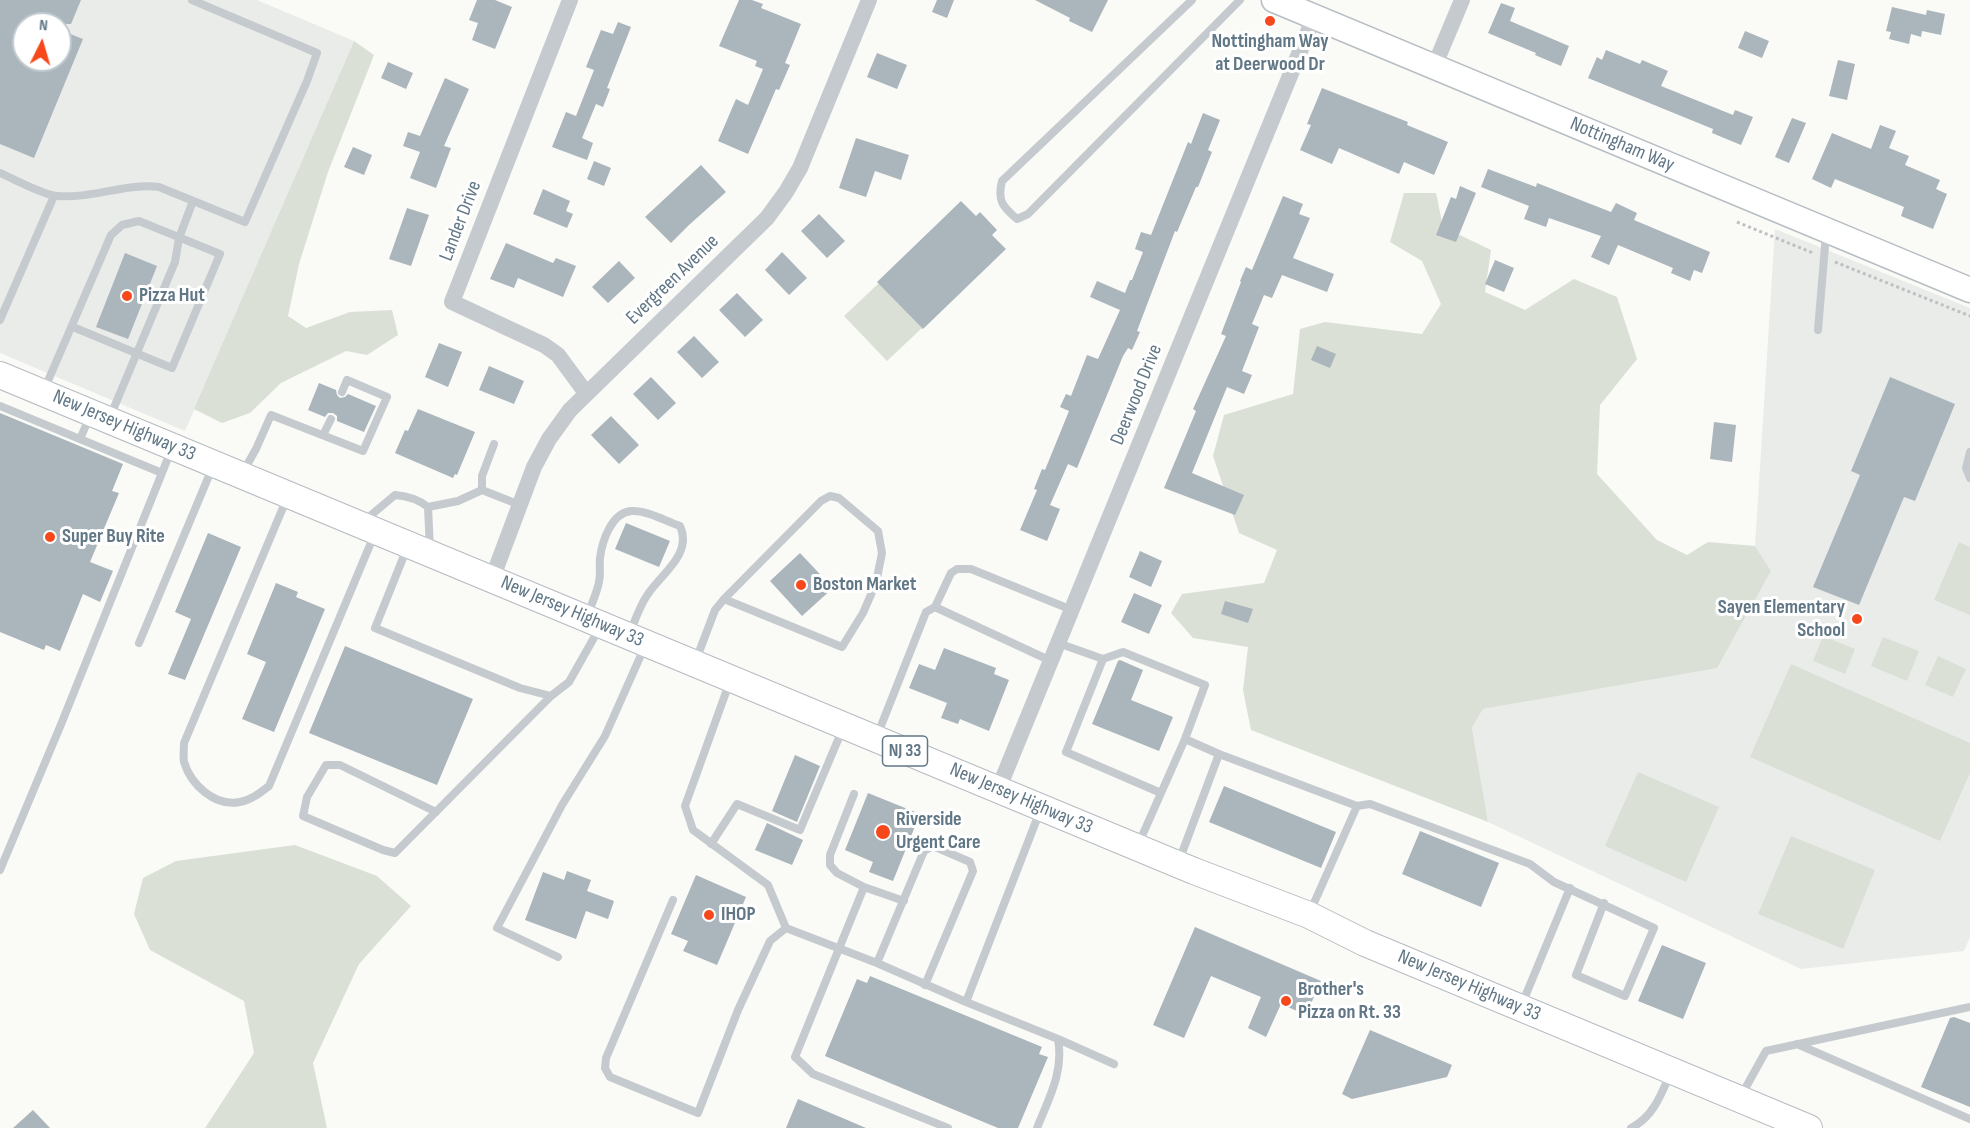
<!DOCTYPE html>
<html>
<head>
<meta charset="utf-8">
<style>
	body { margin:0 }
	#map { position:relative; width:1970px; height:1128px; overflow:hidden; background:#fafaf7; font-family:"Sofia Sans Condensed",sans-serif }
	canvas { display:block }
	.north { position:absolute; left:12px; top:12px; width:60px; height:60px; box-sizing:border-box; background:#fff; border:2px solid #c0c9cf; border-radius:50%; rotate:5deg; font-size:16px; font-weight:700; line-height:24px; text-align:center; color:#617786 }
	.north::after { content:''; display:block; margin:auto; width:21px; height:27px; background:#f6481b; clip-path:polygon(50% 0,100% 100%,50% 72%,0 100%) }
</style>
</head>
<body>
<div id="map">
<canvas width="1970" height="1128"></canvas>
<div class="north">N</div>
</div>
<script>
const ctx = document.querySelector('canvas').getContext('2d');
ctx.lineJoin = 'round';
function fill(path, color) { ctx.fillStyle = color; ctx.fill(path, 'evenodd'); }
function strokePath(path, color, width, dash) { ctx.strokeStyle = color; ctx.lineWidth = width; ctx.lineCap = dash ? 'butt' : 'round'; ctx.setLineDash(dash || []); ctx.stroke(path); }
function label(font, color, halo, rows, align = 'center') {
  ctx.font = font + ' "Sofia Sans Condensed",sans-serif'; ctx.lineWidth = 6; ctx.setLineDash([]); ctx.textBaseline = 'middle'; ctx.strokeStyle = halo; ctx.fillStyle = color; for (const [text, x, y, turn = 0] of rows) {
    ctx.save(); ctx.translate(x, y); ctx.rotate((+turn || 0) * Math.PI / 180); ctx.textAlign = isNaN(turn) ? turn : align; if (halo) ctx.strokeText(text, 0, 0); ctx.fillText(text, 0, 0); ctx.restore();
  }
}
fill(new Path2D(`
	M0,0H257L354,41L185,431L0,353ZM24,24H60V60H24Z
	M1775,229L1970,308V937L1964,951L1801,969L1488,822L1472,728L1483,709L1717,667L1771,571L1755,546Z`), '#eaecea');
fill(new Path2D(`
	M354,41L374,55L328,172L299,264L288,316L306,328L350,312L392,310L398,335L367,355L346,351L281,383L250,413L222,423L194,409Z
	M1404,193H1436L1443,227L1491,250L1485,292L1525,310L1574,279L1617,297L1637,359L1600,405L1597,474L1657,540L1687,555L1708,542L1755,546L1771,571L1717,668L1483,709L1472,728L1488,822L1251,730L1243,690L1248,647L1193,638L1171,613L1182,594L1264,583L1277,550L1239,533L1213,456L1224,415L1293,394L1300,329L1325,322L1422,334L1441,304L1422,261L1390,242Z
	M879,283L922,328L887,361L844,316Z
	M1959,542L1970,547V615L1934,600Z
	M1823,636L1855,649L1845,674L1813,661Z
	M1883,637L1919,651L1907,681L1871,666Z
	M1938,656L1966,669L1953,697L1925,685Z
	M1791,664L1970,743V773L1940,841L1750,757Z
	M1638,772L1719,807L1686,882L1605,846Z
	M1791,836L1875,870L1843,949L1758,914Z
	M295,845L377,876L411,906L359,964L313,1063L327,1128H205L254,1053L244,1001L150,950L134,914L143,878L176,861Z`), '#dae0d6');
fill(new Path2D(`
	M0,0H81L71,24H24V60H60V30L83,39L34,158L0,144Z
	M477,0H495L512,7L495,49L472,40L478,23L469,20Z
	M739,0H752L763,4L761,8L801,24L785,63L790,65L779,90L776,89L748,154L718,141L736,99L748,105L763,69L755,66L757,61L719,46Z
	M937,0H954L947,18L932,12Z
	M1035,0H1108L1092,32L1069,21L1070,18Z
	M1501,3L1515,8L1510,21L1569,46L1561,66L1535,55L1536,53L1488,33Z
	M1892,7L1926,15L1927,10L1945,14L1941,35L1922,31L1921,37L1911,34L1909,44L1889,39L1891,32L1886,31Z
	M618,22L631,27L607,88L610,89L603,107L596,104L582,138L593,143L587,160L552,147L566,112L576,116L594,70L586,67L601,30L613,34Z
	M1745,31L1769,41L1762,58L1738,48Z
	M1606,50L1640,64L1642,60L1668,71L1661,86L1733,115L1735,110L1753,117L1741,145L1712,133L1713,129L1588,78L1597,57L1602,60Z
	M877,53L907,65L897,89L867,77Z
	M1838,60L1855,64L1847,100L1829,96Z
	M388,62L413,73L406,89L381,78Z
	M445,78L469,89L444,146L451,148L436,188L410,178L420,152L403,146L408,132L420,136Z
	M1322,88L1408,122L1407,125L1448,142L1434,175L1404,162L1399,174L1339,148L1332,164L1300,150L1311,125L1307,124Z
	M1203,113L1220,120L1208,150L1212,152L1198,187H1196L1177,232L1175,231L1137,331L1140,332L1132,350L1128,348L1123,356L1077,468L1068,464L1050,505L1060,509L1047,541L1020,530L1037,490L1034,489L1042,469L1045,470L1069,411L1060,407L1066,394L1071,396L1087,355L1098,359L1120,310L1090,297L1097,281L1125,293L1130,280H1132L1143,252L1135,249L1141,232L1151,235L1188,142L1191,144Z
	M1792,118L1806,123L1789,163L1775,157Z
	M1880,125L1896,131L1889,148L1909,156L1905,165L1940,180L1936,189L1947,194L1933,229L1901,216L1904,207L1835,179L1831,188L1812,179L1832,133L1871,149Z
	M856,138L909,155L901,180L875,171L866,197L839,188Z
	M353,147L372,155L364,175L344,167Z
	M594,161L611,168L604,186L587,179Z
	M701,165L726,192L689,225L671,243L645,217Z
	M1488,169L1536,187L1537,183L1611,212L1616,203L1637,213L1634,220L1710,252L1702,273L1694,270L1690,281L1671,273L1673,268L1618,245L1609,265L1591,257L1601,236L1549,218L1546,227L1524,219L1529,206L1481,187Z
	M1460,186L1476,193L1456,242L1436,235L1451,197L1456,199Z
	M543,189L570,201L566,211L573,214L567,228L533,214Z
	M1283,196L1303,204L1299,214L1310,218L1293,258L1334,274L1327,292L1282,275L1272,298L1264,295L1252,324L1259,327L1242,371L1252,375L1244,394L1227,387L1192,473L1244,495L1235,515L1164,488L1196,411L1193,409L1226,336L1221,334L1241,282L1240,281L1246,267L1252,270Z
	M961,201L976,216L980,212L997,230L992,235L1006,249L923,329L877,282Z
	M407,208L429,215L411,266L389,259Z
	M819,214L845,241L827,258L801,231Z
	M506,243L553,263L556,258L576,266L563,297L518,278L514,288L490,279Z
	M782,252L807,278L789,295L765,270Z
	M125,253L157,266L128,339L96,327Z
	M1495,260L1514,268L1504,292L1485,284Z
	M619,261L635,278L608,303L592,287Z
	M737,293L763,320L745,337L719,310Z
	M694,336L719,362L702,378L677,352Z
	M439,343L462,352L448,387L425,377Z
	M1317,346L1336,354L1330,368L1311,360Z
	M489,366L524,381L514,404L479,390Z
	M651,377L676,403L658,420L633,394Z
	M1890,377L1955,404L1915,501L1904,497L1859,605L1813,587L1860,475L1851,471Z
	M319,383L336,390L337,395L340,398L345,397L348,394L376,406L364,432L337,421V416L333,413H328L325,417L308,410Z
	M418,409L475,432L457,475L455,474L453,478L395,453L405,430L408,431Z
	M0,413L123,464L112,491L119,493L90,562L113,571L100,602L83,594L60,651L46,645L44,650L0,632Z
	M611,416L639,445L619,464L591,435Z
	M1714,422L1736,425L1732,462L1710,459Z
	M626,523L670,541L659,567L615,549Z
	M208,533L241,547L185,680L168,674L191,619L175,612Z
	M1140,551L1162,561L1151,587L1129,577Z
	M800,553L833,588L802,616L770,581Z
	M276,583L298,592L296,597L325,609L274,732L242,719L266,662L247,654Z
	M1134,593L1162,605L1149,634L1121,622Z
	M1225,601L1253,609L1248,623L1221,614Z
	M345,646L473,699L437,785L309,733Z
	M944,648L996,668L994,674L1009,680L989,731L960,719L958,724L941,718L947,703L909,688L919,664L935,670Z
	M1120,660L1143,670L1131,700L1173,717L1159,751L1092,724L1118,661Z
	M795,755L820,766L797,822L772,811Z
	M1224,786L1336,832L1321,868L1209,822Z
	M868,793L920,814L893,881L869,872L873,862L845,850Z
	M767,823L803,840L792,865L755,850Z
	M1420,831L1499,863L1481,907L1402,874Z
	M567,871L591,880L587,891L614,901L608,919L586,911L576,939L525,920L543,872L564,880Z
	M696,875L746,897L717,965L683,951L688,941L671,934Z
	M1195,927L1321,981L1306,1015L1281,1004L1266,1037L1248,1028L1261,997L1211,976L1184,1038L1153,1025Z
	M1662,945L1706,963L1683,1019L1638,1001Z
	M870,976L1042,1047L1039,1054L1048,1057L1018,1128H998L825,1056L857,979L867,983Z
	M1954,1017L1970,1023V1107L1921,1087L1950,1018Z
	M1370,1030L1452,1065L1447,1077L1352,1099L1342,1094Z
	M798,1099L866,1128H786Z
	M33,1110L50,1128H13Z`), '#abb5bc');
const secondary = new Path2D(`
	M1274,0L1970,290`);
const primary = new Path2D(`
	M0,375L1194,871L1309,915L1365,943L1809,1128`);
strokePath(secondary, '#b7bec3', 27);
strokePath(primary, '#b6bcc1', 28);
strokePath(new Path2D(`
	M1737,222L1813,253
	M1835,262L1970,316`), '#bdc1c4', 3, [3, 3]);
strokePath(new Path2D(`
	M1192,0L1002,181C997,201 1003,207 1017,219L1028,214L1240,0
	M0,173C14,179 43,195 57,196C91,199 125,183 159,187L245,222L307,81L317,53L192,0
	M0,320L54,196
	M1818,330L1826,234
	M44,390L111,235L122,225L139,221L220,254L172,368L73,327
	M0,406L162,473
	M110,417L175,262L179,238L193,201
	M323,435L331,419
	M80,439L90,416
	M494,444L482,476V490L520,505
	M1970,452L1966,468L1970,478
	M243,472L256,449L271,415L363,451L387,397L347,380L342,392
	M287,498L184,743C184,749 183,756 184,762C191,785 215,807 240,802C251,800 260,793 269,786L375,533
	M428,507L458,501L482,490
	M364,521L395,495C408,496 418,499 428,507L430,550
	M407,548L375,628L520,688L551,696L569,682L600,627
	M935,607L1051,661
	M587,617C591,605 597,593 599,582C601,574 599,566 600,558C602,542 611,513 631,511C647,510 665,521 680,526C693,554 661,574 648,594C640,605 635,620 630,633
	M139,643L213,466
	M1058,643L1103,659L1066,752L1161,793
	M1103,659L1123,652L1205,685L1185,739
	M696,660L715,610L724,599L821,501L830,496L839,498L878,531L882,553L876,583L863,613L842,647L724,599
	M730,681L685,806L693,830L768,885L786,928L877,963L966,1002L1040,811
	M877,736L926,612L935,607L951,573L957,569H971L1072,610
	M854,794L830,855V865L837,873L864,887L795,1057L813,1074L948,1128
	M436,812L340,765H326L307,797L303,816L383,850L395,853L552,695
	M711,844L737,804L800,830L843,728
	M1138,845L1185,739L1219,754L1357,806L1370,804L1530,864L1554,882L1654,928L1625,996L1576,975L1604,903
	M1179,861L1219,754
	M0,870L62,722L172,448
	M864,887L904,901
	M673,900L606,1058L605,1068L610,1077L698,1113L738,1010L770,941L786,928
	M1310,912L1357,806
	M558,957L497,928L562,805L605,736L645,646
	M877,963L924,851L933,846L970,862L973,871L925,985
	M966,1002L1058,1039L1114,1064
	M1522,1004L1570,888
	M1797,1044L1970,1119
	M1741,1096L1766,1051L1970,1007
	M1037,1128C1049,1098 1064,1072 1058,1039
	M1631,1128C1653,1117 1661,1095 1670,1074`), '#c5cace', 8);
strokePath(new Path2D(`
	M570,0L452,302L544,345L558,355L586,393
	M1434,67L1462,0
	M492,579L534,467L549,439L570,410L767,218L786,192L800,168L869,0
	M998,790L1314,17`), '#c5cace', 16);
strokePath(secondary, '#fff', 24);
strokePath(primary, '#fff', 26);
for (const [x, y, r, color] of [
	[1270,21,6,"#f6481b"],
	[127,296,6,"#f6481b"],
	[50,537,6,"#f6481b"],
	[801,585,6,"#f6481b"],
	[1857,619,6,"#f6481b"],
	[883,832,8,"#f6481b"],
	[709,915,6,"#f6481b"],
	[1286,1001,6,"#f6481b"]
]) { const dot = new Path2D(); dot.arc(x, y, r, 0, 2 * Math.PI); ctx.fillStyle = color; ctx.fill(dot); strokePath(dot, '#fff', 2); }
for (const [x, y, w] of [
	[905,751,45]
]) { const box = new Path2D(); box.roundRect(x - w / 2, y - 15, w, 30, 4.5); ctx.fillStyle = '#fff'; ctx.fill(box); strokePath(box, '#617786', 1.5); }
label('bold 18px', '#617786', null, [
	["NJ 33",905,751]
]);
label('bold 20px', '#617786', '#fff', [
	["Nottingham Way",1270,42,"center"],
	["at Deerwood Dr",1270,65,"center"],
	["Pizza Hut",139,296],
	["Super Buy Rite",62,537],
	["Boston Market",813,585],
	["Sayen Elementary",1845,608,"right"],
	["School",1845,631,"right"],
	["Riverside",896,820],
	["Urgent Care",896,843],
	["IHOP",721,915],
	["Brother's",1298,990],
	["Pizza on Rt. 33",1298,1013]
], 'left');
label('20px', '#617786', '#fff', [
	["Nottingham Way",1622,145,23],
	["Lander Drive",461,221,-69],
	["Evergreen Avenue",673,280,-44],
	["Deerwood Drive",1137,395,-68],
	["New Jersey Highway 33",124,426,23],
	["New Jersey Highway 33",572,612,23],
	["New Jersey Highway 33",1021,799,23],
	["New Jersey Highway 33",1469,986,23]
]);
</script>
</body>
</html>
